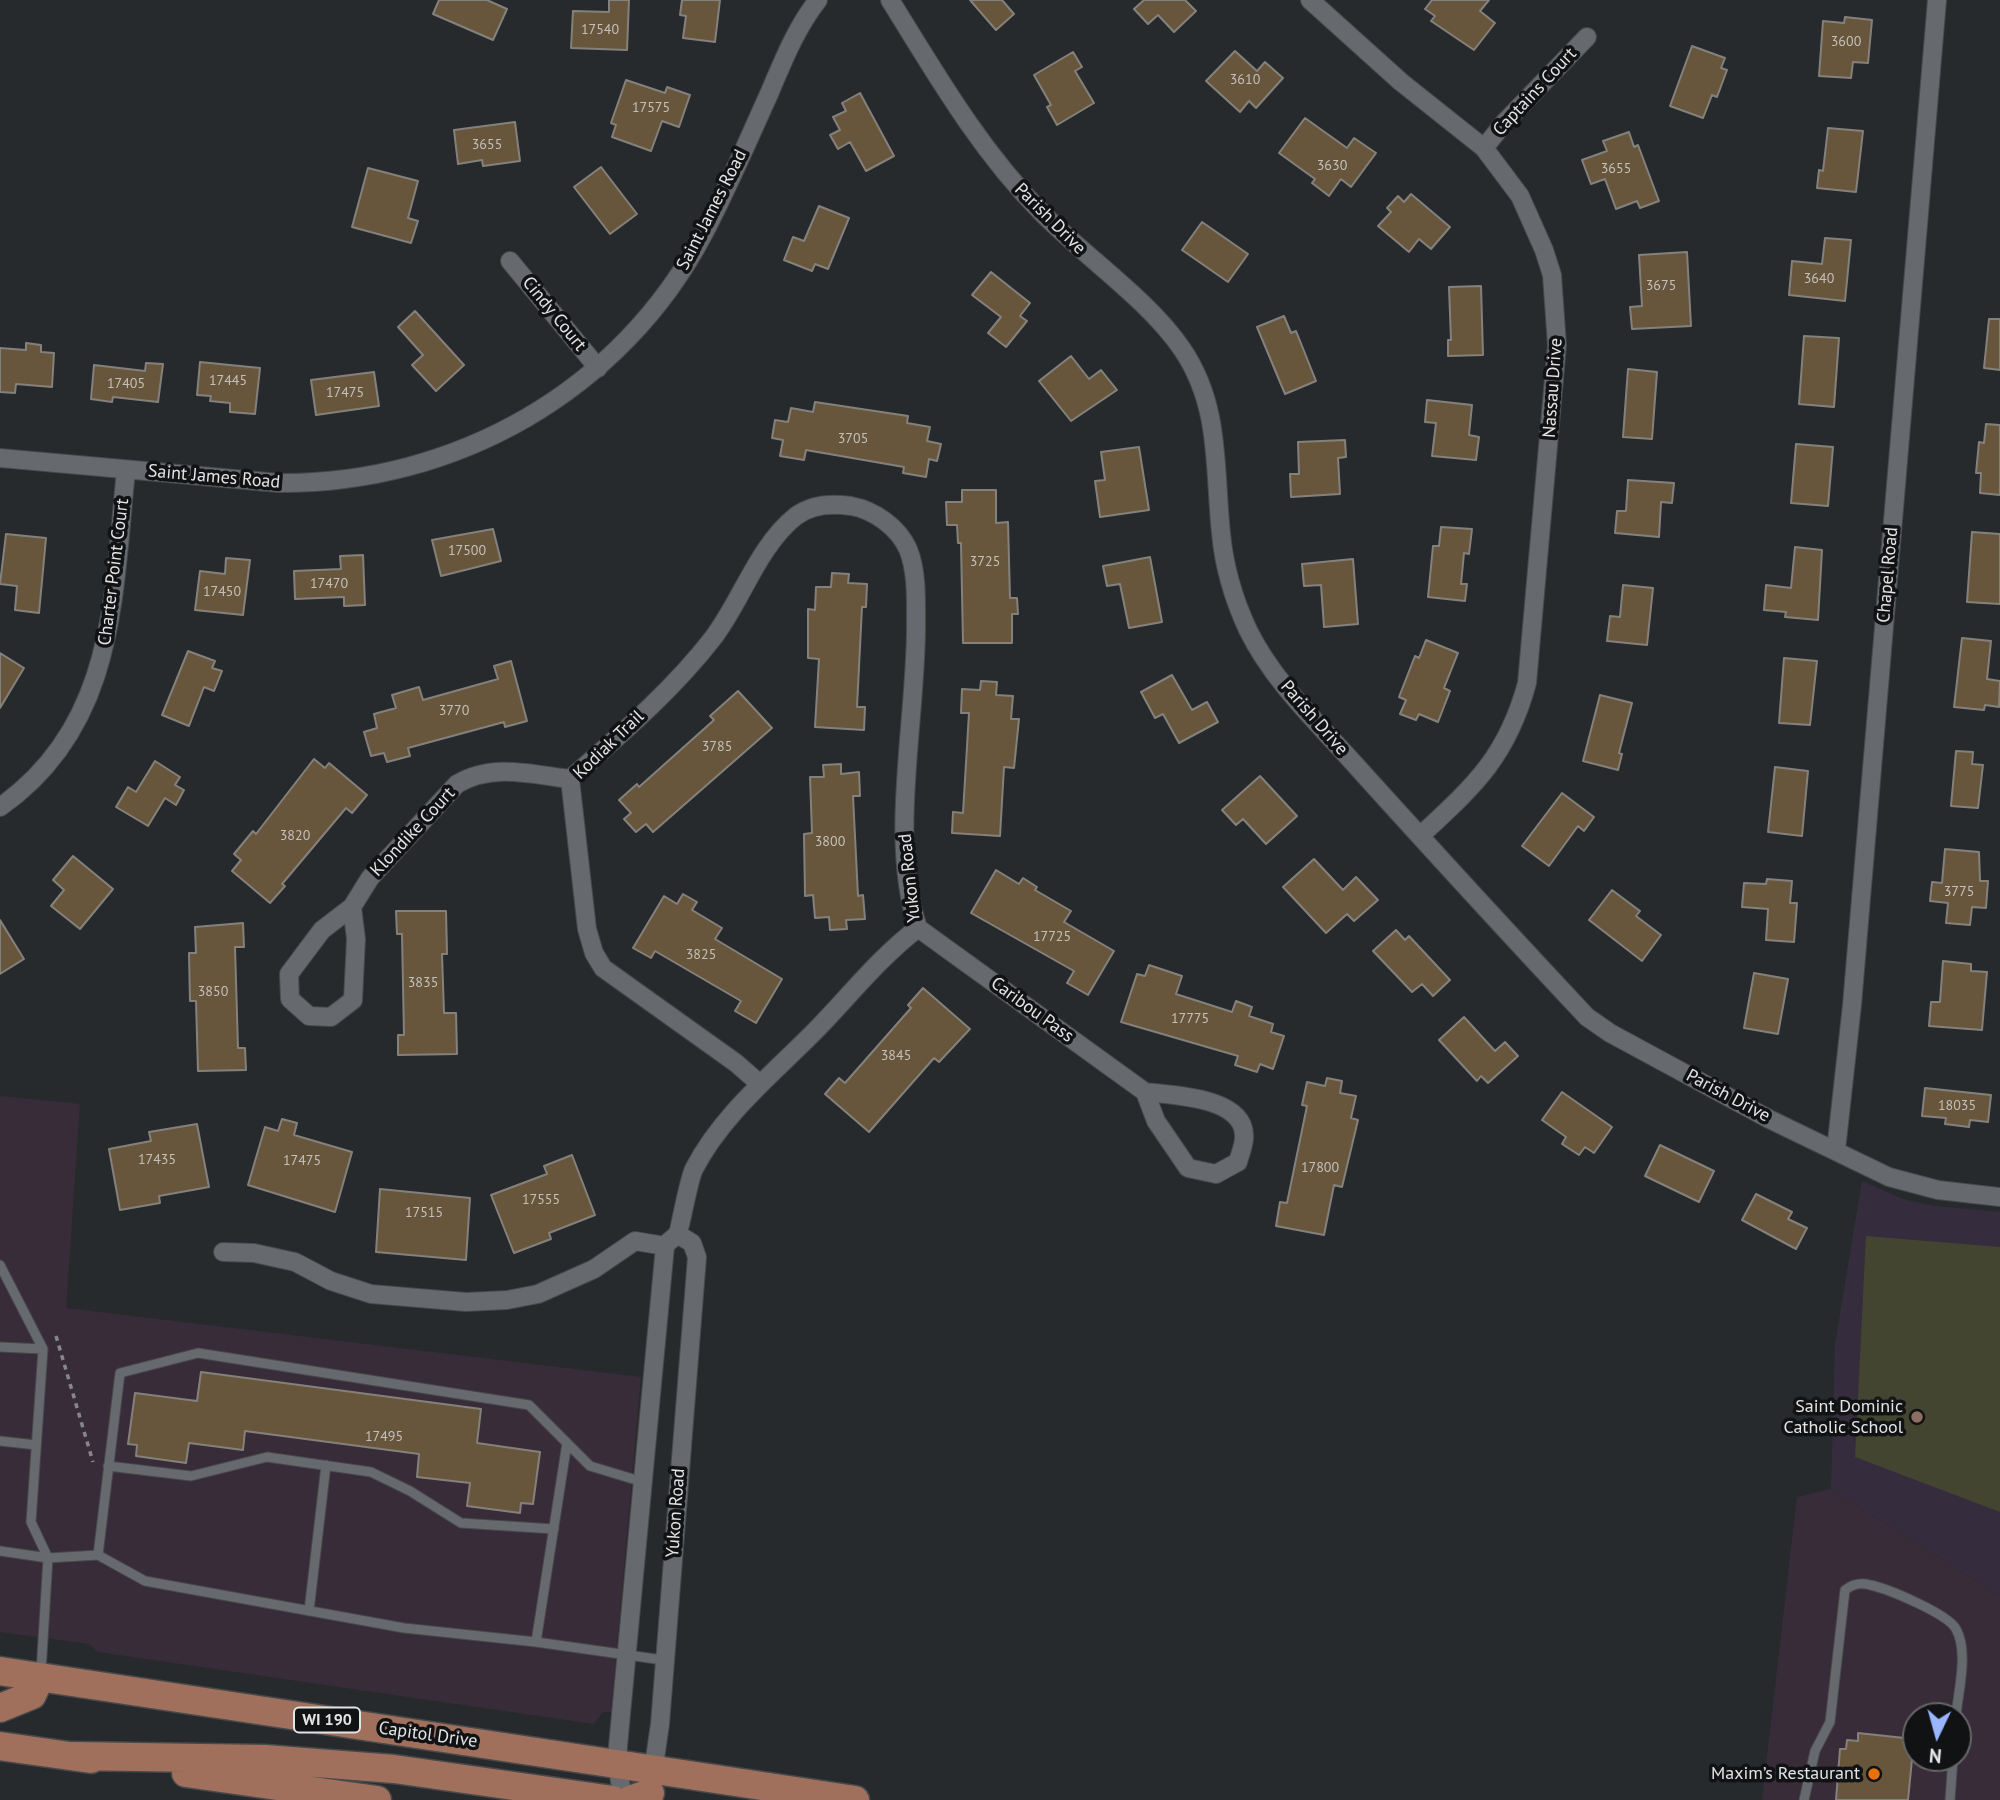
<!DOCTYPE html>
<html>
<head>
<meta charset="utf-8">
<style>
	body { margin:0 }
	#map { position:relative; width:2000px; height:1800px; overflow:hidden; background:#272a2d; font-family:"PT Sans",sans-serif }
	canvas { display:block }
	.north { position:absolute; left:1902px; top:1702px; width:70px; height:70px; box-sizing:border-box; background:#111214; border:2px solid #656668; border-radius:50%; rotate:185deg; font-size:19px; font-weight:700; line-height:28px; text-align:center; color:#e2e4e6 }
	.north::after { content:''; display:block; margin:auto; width:24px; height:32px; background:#98b5fd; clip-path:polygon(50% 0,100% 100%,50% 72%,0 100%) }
</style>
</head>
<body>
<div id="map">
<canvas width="2000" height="1800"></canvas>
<div class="north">N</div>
</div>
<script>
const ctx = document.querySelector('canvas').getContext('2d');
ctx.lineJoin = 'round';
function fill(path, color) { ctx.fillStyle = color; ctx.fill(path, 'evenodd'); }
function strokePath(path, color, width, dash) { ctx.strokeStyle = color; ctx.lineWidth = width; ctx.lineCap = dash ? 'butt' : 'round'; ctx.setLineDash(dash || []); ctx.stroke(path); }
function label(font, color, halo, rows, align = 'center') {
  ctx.font = font + ' "PT Sans",sans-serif'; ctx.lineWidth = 7; ctx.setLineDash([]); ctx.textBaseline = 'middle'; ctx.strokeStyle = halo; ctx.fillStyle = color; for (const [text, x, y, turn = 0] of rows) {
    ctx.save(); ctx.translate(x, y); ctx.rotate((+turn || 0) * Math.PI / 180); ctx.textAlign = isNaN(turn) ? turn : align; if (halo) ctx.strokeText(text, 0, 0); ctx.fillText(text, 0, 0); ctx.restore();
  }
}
fill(new Path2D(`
	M0,1096L80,1104L66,1308L641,1377L611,1712H603L594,1724L98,1652L89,1644L0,1632Z
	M1831,1489L2000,1596V1800H1762L1797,1497ZM1916,1716H1958V1758H1916Z`), '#392c39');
fill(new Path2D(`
	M1862,1181L1903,1199L1934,1206L2000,1212V1596L1831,1489L1835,1344Z`), '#352d3d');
fill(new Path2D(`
	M1866,1236L2000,1247V1512L1855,1457Z`), '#434530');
const building = new Path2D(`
	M439,0H487L507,9L493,40L433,14Z
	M609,0H629L627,50L571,48L573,11L609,12Z
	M682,0H720L715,42L683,38L686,16L680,15Z
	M970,0H1002L1014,14L996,30Z
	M1144,0H1185L1196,11L1174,32L1158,15L1148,24L1134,9Z
	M1432,0H1489L1480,11L1495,23L1474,50L1431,21L1435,16L1425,9Z
	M1845,17L1872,20L1868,63L1853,62L1851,78L1819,76L1823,21L1844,23Z
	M1692,46L1725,58L1721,68L1727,70L1717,97L1712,95L1703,118L1670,106Z
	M1235,51L1257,71L1265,62L1283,78L1256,108L1249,101L1240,112L1206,81Z
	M1073,52L1082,67L1075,71L1094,103L1057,125L1047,107L1051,105L1034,75Z
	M626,80L665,93L667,87L690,95L679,127L662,121L651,151L612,137L616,125L611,123Z
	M860,93L894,156L866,171L850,142L838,149L830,135L840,130L833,117L846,111L842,103Z
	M1305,118L1347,148L1354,138L1376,153L1351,187L1341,179L1329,196L1312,183L1315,179L1279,153Z
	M515,122L520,161L483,166L482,160L458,164L454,130Z
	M1828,128L1863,131L1856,192L1817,188L1819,170L1823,171Z
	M1629,132L1634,147L1638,145L1659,201L1640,208L1637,201L1616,209L1605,179L1591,184L1582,160L1607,151L1603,141Z
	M601,167L637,214L610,234L574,187Z
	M368,168L418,181L408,218L418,221L411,243L352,227Z
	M1411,194L1450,227L1431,249L1419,239L1409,252L1378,226L1391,212L1387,208L1398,196L1404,202Z
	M819,206L849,218L828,269L815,264L812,271L784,260L793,237L804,241Z
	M1202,222L1248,254L1228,282L1182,250Z
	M1825,238L1851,240L1845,301L1789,295L1792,261L1822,264Z
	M1687,252L1691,326L1632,329L1630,307L1642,306L1639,255Z
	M991,272L1030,303L1020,316L1027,321L1006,347L988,333L1001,317L972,295Z
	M1481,286L1483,355L1448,356V340H1451L1449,287Z
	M415,311L464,365L436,391L412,365L423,355L398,327Z
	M1284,316L1291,333L1296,331L1316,381L1285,394L1257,327Z
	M1989,319H2000V370L1984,368Z
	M1804,336L1839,338L1834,407L1799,404Z
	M26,343L41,345V352L54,353L52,387L16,384L15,393L0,392V348L26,350Z
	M1071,356L1089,379L1101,370L1117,390L1071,421L1039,381Z
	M200,362L260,368L255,414L230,412V403L210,401L211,396L197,395Z
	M146,363L163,364L158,402L113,397L112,402L91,399L94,365L145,371Z
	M1628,369L1657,372L1652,439L1623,437Z
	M374,372L379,406L316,415L311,380Z
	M1427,400L1472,405L1469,435L1479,437L1476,460L1432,456L1436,423L1425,422Z
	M815,402L908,416L907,423L930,427L927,441L941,444L937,461L929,459L926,477L903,473L904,467L806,450L804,460L780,456L783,440L772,438L775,420L788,422L791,408L813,412Z
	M1986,424L2000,425V495L1980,493L1981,473H1976L1979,442L1984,443Z
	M1345,440L1346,457L1338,458L1340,494L1291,497L1290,474H1299L1298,442Z
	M1796,444L1833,447L1828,506L1791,503Z
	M1139,447L1149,510L1100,517L1095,481L1105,480L1101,452Z
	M1628,480L1674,483L1672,503L1661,502L1659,537L1615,533L1617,511H1626Z
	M962,490H996V523L1008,522L1010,598H1017L1018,614H1012V643H963L961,543H958L957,525H947L946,502H962Z
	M1441,527L1472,529L1469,554L1464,553L1461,584H1467L1465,601L1428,597L1433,546H1439Z
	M493,529L501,561L441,576L432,540Z
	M1972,532L2000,534V604L1967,602Z
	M6,534L46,538L39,613L15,610L17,586L0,584Z
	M1795,547L1822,550L1818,620L1785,617L1786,612L1764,610L1766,585L1791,588Z
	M363,555L365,605L344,606V597L295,599L294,571L341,569L340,556Z
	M1150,557L1162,622L1129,628L1120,584L1107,586L1103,566Z
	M226,558L250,560L243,615L195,610L200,571L225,574Z
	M1353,559L1358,624L1324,627L1321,585L1304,586L1302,564Z
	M832,573L849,574L848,583L867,584L866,607H862L857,707H865L864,730L815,727L819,659L808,658V609L815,610L816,587H831Z
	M1623,585L1653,588L1647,645L1607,641L1610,616L1620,617Z
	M1962,638L1991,641L1987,679L2000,681L1999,707L1985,705L1984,710L1954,707Z
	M1426,640L1458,653L1444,688L1450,691L1438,722L1419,714L1416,720L1400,714L1406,700L1399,697L1415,656L1419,658Z
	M188,651L215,661L212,668L222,671L214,691L204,687L189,726L162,715Z
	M0,653L24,668L0,708Z
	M1784,658L1817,661L1810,725L1779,723Z
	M511,661L527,721L505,727L504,722L408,748L410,756L387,762L384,753L371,756L364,732L377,728L374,714L396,708L392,695L419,687L423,700L498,679L494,666Z
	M1172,675L1192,710L1207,702L1218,722L1179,743L1163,714L1155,718L1141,692Z
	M981,681L997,682L996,695L1013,696L1011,719H1019L1014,768L1004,767L1000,836L952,833L953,812L963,813L969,713H961L962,689L980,690Z
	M738,691L772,728L653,832L646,824L636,832L624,819L631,813L619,800L637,784L639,787L714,720L710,716Z
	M1600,695L1632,703L1619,753L1622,754L1618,770L1583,761Z
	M1956,751L1973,752L1972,764L1983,765L1978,808L1951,806Z
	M314,759L325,768L329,763L367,795L352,813L346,808L282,884L285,886L270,903L232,871L241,860L234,854L253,831L256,834Z
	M155,761L180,777L175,785L184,790L176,805L165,798L148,826L116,807L128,787L136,792Z
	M841,764V774L859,772L860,796H853L858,896L863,895L865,919L846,920L847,929L830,930L829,917L815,918L813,895L805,896L804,834L812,833L810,777H824L823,765Z
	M1775,767L1808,771L1802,836L1768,832Z
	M1260,776L1297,816L1266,844L1243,819L1236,825L1222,810Z
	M1562,793L1594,817L1584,831L1578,826L1549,866L1522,846Z
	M1945,849L1979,852L1980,881H1988L1986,908L1972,907L1970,925L1946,923L1948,903L1930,901L1932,882L1942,883Z
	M73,856L113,889L80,929L51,906L64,890L53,880Z
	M1314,859L1343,890L1356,877L1378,900L1354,921L1347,914L1326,933L1283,887Z
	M996,870L1019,884L1023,878L1037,887L1035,890L1071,911L1064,922L1114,951L1088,995L1067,983L1074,971L971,913Z
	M1767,879L1792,881L1790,903H1797L1794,942L1766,940L1768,909L1742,907L1744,883L1766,884Z
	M1612,890L1640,911L1636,916L1661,935L1642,961L1589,920Z
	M683,894L697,902L692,910L722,928L715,939L782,979L756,1023L735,1011L741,1001L655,951L651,958L633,948L664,896L677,904Z
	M396,911H446L447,954H442L444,1013H456L457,1054L398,1055V1035H404L402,934H397Z
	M0,920L24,959L0,974Z
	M243,923L244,947H235L238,1048H245L246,1070L198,1071L196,1001H190L189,953H196L195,927Z
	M1396,930L1405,940L1409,936L1450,980L1433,996L1422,984L1412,992L1373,951Z
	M1943,961L1971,964V971L1987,972L1982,1030L1929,1026L1931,1002H1940Z
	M1149,965L1182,976L1176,994L1232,1012L1236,1001L1252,1007L1249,1016L1273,1024L1271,1032L1284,1036L1273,1069L1260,1064L1257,1072L1235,1065L1238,1056L1121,1022L1137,974L1145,976Z
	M1754,973L1788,979L1778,1034L1744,1028Z
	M923,988L970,1029L939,1062L934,1058L869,1132L825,1094L839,1078L845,1083L911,1008L908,1005Z
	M1464,1017L1495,1051L1505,1042L1518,1056L1488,1083L1481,1076L1477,1081L1439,1040Z
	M1327,1078L1342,1081L1340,1093L1356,1096L1351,1118L1358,1120L1342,1187L1334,1185L1324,1235L1276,1226L1280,1202L1287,1203L1307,1106L1302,1105L1307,1082L1325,1086Z
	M1925,1088L1991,1095L1988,1122L1970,1120L1969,1127L1945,1124L1946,1118L1922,1116Z
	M1562,1092L1612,1127L1594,1153L1585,1147L1579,1155L1562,1144L1566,1137L1542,1120Z
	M282,1119L297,1123L294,1135L352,1152L335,1212L248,1185L265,1127L278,1131Z
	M197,1124L209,1187L159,1196L160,1203L120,1210L109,1149L151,1141L149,1132Z
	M1660,1145L1714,1171L1699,1202L1645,1176Z
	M572,1155L595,1215L549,1233L551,1239L514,1253L491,1195L547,1174L544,1166Z
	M380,1189L470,1198L466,1260L376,1252Z
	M1756,1194L1792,1212L1788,1219L1807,1228L1796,1249L1742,1220Z
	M201,1372L481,1409L477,1443L540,1452L533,1504L521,1503L520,1513L467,1506L470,1483L417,1477L419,1454L245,1431L243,1450L189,1443L186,1463L136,1456L137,1445L128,1444L135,1393L197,1401Z
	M1858,1733L1914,1739L1908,1800H1836L1840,1749H1846L1847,1740L1858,1741Z`);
fill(building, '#67563b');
strokePath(building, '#84817d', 2);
const lane = new Path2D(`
	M0,1265L43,1349
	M0,1347L43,1349L31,1522L48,1558L41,1672
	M0,1441L36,1445
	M567,1443L536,1642L663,1660
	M108,1466L191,1476L267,1457L371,1472L410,1491L461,1523L554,1529
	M0,1551L48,1558L98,1555L120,1373L198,1353L529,1405L590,1466L643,1482
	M98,1555L145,1581L404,1628L536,1642
	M309,1611L326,1465
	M1804,1800L1815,1751L1830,1722L1845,1590C1853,1584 1860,1582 1870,1585C1889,1589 1948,1614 1956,1629C1969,1652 1958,1692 1956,1716
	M1950,1800L1953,1758`);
const street = new Path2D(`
	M890,0C936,74 979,149 1041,212C1083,255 1150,301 1182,349C1221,406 1214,468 1221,533C1224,566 1234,600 1248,630C1274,683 1320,725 1359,769C1434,852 1510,935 1587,1017L1610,1033L1769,1119L1889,1177L1938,1190L2000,1197
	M1310,0L1401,82L1484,148L1520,196L1544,250L1552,275L1557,345L1527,683C1507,757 1474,786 1420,836
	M1484,148L1504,123L1587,37
	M510,261L598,368
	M0,458L279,483C456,484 621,391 704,233C728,188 748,140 769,94C783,61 796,28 818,0
	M570,779C620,735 672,691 713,638C742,600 758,546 796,516C812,504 831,503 851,506C874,510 898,527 908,549C917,571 916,599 916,623C917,717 888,839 918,928
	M570,779L587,929L594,953L603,968L736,1063L760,1084
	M0,807C116,726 113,596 126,470
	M352,907L356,939L353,1000L331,1017L309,1016L290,999L289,974L322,930Z
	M352,907L370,878L457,784C492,763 531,774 570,779
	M918,928L1145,1092
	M1145,1092C1173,1095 1243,1097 1244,1135C1245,1143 1240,1154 1238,1162L1216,1174L1188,1168L1156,1121Z
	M1836,1150L1852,1005L1937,0
	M223,1252L254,1253L295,1262L331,1281L371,1294L466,1302L507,1300L538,1294L594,1269L635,1241L665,1246
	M652,1779L660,1724L697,1257L692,1243L677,1234
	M623,1800L617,1763L618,1746L665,1246C669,1240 673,1239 677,1235C680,1231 688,1181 694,1169C722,1114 775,1072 817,1029C850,995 880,957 918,928`);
const primary = new Path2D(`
	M0,1671L855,1800
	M0,1708L32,1695L40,1677
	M0,1746L91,1759
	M73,1756L265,1759L394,1769L613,1800
	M186,1773L377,1800
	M630,1800L650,1793`);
strokePath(lane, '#47494b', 11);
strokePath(street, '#47494b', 20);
strokePath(primary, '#47494b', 31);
strokePath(new Path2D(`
	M56,1336L93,1462`), '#85888a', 3.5, [5, 5]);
strokePath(lane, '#666a6e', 9);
strokePath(street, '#666a6e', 18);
strokePath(primary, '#a0705d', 28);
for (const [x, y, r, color] of [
	[1917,1417,7,"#8d6e63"],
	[1874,1774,7,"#e8710a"]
]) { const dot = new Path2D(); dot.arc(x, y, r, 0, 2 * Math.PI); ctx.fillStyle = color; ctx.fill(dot); strokePath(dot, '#111214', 2.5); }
label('14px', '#c3c0bb', null, [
	["17540",600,30],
	["3600",1846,42],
	["3610",1245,80],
	["17575",651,108],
	["3655",487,145],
	["3630",1332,166],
	["3655",1616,169],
	["3640",1819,279],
	["3675",1661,286],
	["17445",228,381],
	["17405",126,384],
	["17475",345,393],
	["3705",853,439],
	["17500",467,551],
	["3725",985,562],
	["17470",329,584],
	["17450",222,592],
	["3770",454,711],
	["3785",717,747],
	["3820",295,836],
	["3800",830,842],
	["3775",1959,892],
	["17725",1052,937],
	["3825",701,955],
	["3835",423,983],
	["3850",213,992],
	["17775",1190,1019],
	["3845",896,1056],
	["18035",1957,1106],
	["17435",157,1160],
	["17475",302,1161],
	["17800",1320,1168],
	["17555",541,1200],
	["17515",424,1213],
	["17495",384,1437]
]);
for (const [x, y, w] of [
	[327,1720,66]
]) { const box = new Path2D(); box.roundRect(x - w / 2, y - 12.5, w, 25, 5); ctx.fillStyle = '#111214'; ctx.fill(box); strokePath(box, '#e2e4e6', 2); }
label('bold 16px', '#e2e4e6', null, [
	["WI 190",327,1720]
]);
label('18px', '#e2e4e6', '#111214', [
	["Captains Court",1535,92,-47],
	["Saint James Road",712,210,-63],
	["Parish Drive",1050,219,45],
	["Cindy Court",554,314,51],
	["Nassau Drive",1553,388,-86],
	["Saint James Road",214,477,5],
	["Charter Point Court",114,572,-83],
	["Chapel Road",1888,575,-85],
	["Parish Drive",1314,718,49],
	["Kodiak Trail",609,745,-44],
	["Klondike Court",413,832,-47],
	["Yukon Road",910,878,-96],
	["Caribou Pass",1032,1010,36],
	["Parish Drive",1728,1096,28],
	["Yukon Road",676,1513,-86],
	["Capitol Drive",428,1735,8]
]);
label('18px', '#e2e4e6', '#111214', [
	["Saint Dominic",1903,1407],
	["Catholic School",1903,1428],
	["Maxim’s Restaurant",1860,1774]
], 'right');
</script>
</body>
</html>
